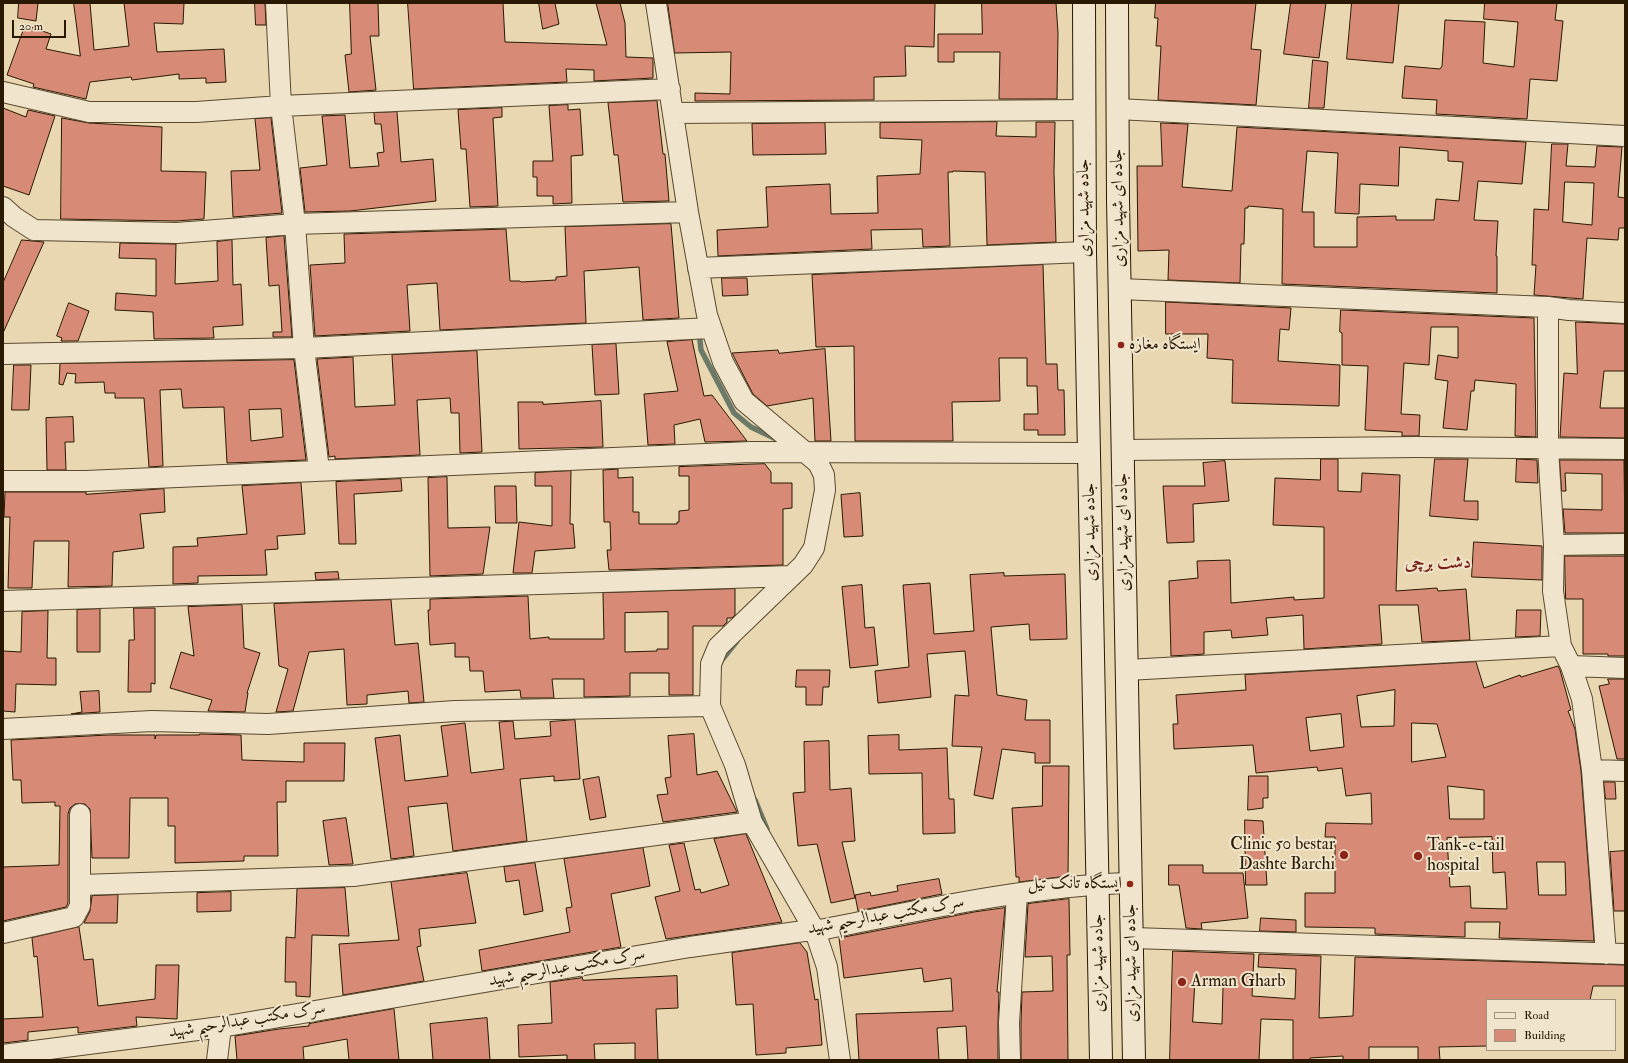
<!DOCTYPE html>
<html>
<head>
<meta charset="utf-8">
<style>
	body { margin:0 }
	#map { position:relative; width:1628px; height:1063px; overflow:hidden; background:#e8d7b0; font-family:"IM FELL Double Pica",serif }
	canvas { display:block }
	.frame { position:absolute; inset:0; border:4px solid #291902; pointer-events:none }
	.legend { position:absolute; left:1486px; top:999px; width:130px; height:52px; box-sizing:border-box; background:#f0e5cc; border:1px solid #a0937b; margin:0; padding:5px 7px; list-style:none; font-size:12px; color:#291902 }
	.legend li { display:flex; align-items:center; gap:8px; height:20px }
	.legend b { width:20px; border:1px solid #a0937b }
	.scale { position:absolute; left:12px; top:20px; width:54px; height:18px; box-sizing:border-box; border:2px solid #291902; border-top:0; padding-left:5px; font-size:12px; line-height:14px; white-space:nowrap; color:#291902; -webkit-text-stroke:3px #f0e5cc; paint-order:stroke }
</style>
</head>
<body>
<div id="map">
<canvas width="1628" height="1063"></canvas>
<div class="frame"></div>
<ul class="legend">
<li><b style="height:5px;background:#f0e5cc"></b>Road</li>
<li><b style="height:11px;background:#d78a75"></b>Building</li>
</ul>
<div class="scale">20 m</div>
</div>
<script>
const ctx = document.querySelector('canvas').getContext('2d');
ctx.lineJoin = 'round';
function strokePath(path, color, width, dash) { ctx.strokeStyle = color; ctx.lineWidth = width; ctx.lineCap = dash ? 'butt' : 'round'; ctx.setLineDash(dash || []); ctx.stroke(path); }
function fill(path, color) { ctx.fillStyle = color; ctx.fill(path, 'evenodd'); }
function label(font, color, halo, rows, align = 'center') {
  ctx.font = font + ' "IM FELL Double Pica",Amiri,serif'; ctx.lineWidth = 4; ctx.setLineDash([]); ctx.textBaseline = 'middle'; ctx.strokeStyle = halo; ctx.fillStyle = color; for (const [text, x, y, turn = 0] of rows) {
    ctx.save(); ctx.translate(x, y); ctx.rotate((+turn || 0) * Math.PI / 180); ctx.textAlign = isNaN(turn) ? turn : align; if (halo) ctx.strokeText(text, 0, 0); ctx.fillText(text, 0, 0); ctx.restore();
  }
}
strokePath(new Path2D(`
	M699,331L701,350L734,413L751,427L774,438
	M721,661L737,641
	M755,800L767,829`), '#6b7a68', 5.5);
const building = new Path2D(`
	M19,3H38L36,21L18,18Z
	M74,3H90L94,50L129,46L124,3H184L183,24L154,23L157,52L224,49L226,82L206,83V78L179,79V74L132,80L131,77L90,82L86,99L33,87L34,84L7,75L25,25L51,34L46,49L80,56Z
	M255,3H265L266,25H256Z
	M350,3H378L379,36H370L376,90L349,92L345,55L351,54Z
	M408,3H503L505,42L607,45L596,3H620L625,23L626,57L653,58V78L594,81V70L566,69L567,82L414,89Z
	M539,3H555L559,24L543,29Z
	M668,3H935L934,47L905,46L906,76L874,77V100L695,101V93L730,94L731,52L675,53Z
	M982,3H1056L1058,33L1057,99H999L1000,52H954V62H938V34H982Z
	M1156,3H1256L1251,49L1261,50L1256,105L1158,100L1161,46H1156L1158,18H1155Z
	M1291,3H1326L1319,58L1284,54Z
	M1352,3H1399L1393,63L1347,59Z
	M1485,3H1557L1555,20L1563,21L1557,81L1530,79L1527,119L1436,114L1437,100L1402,98L1405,66L1440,69L1442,66L1445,20L1485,22L1483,63L1514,67L1518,22L1484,19Z
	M1313,60L1328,62L1324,108H1309Z
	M657,101L663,154H665L669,201L623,202L618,155H614L608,103Z
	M568,105V110L580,109L583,155L571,156L572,203L553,204V196H537V177H533V161H553L549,106Z
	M3,108L26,117L28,110L55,116L29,195L3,186Z
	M502,108V117L493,118L498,206L470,207L466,149H461L458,110Z
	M397,112L401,162L433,159L436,201L350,211L305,212L300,168L327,165L322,116L345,115L350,168L379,166L377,153L384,152L381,124H375L374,113Z
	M62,118L89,123L162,127L161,171L206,172L204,219L176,221L61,219Z
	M271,118L282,213L233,217L231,171L260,170L255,119Z
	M997,122L996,136L1036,137V122H1055L1054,172L1056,242L987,245L985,172L953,171V172H948L950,246L923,247L922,229L871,230L872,249L718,256L717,230L768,227L766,187L830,184L831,214L878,213L877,176L920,174L922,140L880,138V123Z
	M825,123L826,154L753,155L752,124Z
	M1161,123L1188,124L1182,187L1232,191L1237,127L1526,142L1522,184L1478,181L1474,220L1498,221L1496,256H1497V293L1282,284L1283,209L1248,206V208H1245L1244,244H1241L1240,283L1168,280L1169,250L1138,251L1137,166H1162ZM1400,147L1448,151V161L1463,162L1459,201L1436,199L1434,220H1396V216L1357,217V247H1314V212H1302L1307,151L1338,153L1335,213L1359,214L1360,184L1398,186Z
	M1552,144H1568L1566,166L1595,167L1597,146L1622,147L1618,197L1625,198V228H1619L1618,240L1587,238L1583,299L1534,295L1536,265H1532L1534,209L1548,210ZM1565,182L1594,183L1592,225L1563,222Z
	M671,224L679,318L643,320L639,267L584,271L586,323L440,330L437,283L407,285L410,331L315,336L310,265L345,263L344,234L506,229L510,281H520L521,282L556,280V277L567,276L565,227Z
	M284,236L292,337H273V332H282L279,285L269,286L266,238Z
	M22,240L44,242L3,333V283Z
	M232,240L233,285L241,284L243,325L213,327L214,338L154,339L153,312L115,310L116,293L156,296V259L119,258L120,243L176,244L175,284L218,281L217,242Z
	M1043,265L1046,364H1057L1058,390H1064L1065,435H1038V430H1024V414H1038L1037,386H1027V358H999L1000,401L952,402L953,441H855L854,346L816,347L812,275Z
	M722,278H747L748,295L723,296Z
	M1166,302L1291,308L1289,330L1280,329L1278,361L1340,365L1339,406L1232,403L1233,360L1207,358L1208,334H1166Z
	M69,303L89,311L78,341H61L62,338L57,336Z
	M1341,310L1534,318L1536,437L1515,436L1516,384L1475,380L1474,391H1471L1467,430L1443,428L1448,381L1435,379L1438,355L1458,358V327H1431L1429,365L1404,363L1401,414L1420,415L1419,436H1402V432L1365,430L1368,366L1342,365V333L1340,332Z
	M1576,322L1625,324V371H1604L1600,408H1625V438L1560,437L1564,373L1577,374Z
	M692,340L704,396L712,395L747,441L705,442L700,419L674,425L675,444L648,445L644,394L678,391L667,342Z
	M616,344L619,394L595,395L592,345Z
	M825,349L831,441H815L813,398L767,406L753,394L732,353L778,350L779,353Z
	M477,351L482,452L460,453L459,413H451L450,398L417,400L420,455L335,459V456L329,457L317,359L353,357L355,407L395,405L392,355Z
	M294,360L306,460L227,463L224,407L183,408L181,389L160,390L163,466L149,467L144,398H115V393H105L104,382L75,383L76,374L67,373L63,385L59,384L60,364ZM281,409L283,437L251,441L249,410Z
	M14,365H31L29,410H12Z
	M601,401L603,447L519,449L518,402H543V404Z
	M73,417L74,442H65L66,470H47L46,418Z
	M1321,459H1338V491L1361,492L1362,473L1400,475L1396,591L1437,588L1438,591L1466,589L1470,640L1422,642L1418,605H1379L1382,644L1304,649L1303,615L1266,618L1268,635L1232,638L1231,630L1204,632V654L1171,656L1169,581L1198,578L1197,561L1230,560L1231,603L1294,597V600L1324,598V527L1273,525L1275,478L1320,480Z
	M1435,459H1468L1464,501H1478V520L1430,516Z
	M1517,459L1537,460L1538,483L1516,482Z
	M1560,460H1624L1625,533H1565L1563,509L1602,510V474L1565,473L1566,491H1562Z
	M1225,461L1229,501L1193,504L1194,542L1167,543L1163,486H1205L1203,463Z
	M765,464L771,472V483H792V508L783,509V565L609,570L607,550H611L610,522H604L603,470L618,469V478L633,477V512H639V524H677V522H679V511L689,510V476H679V467Z
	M571,471L570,524H573L575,548L535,551L532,573H513L519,522L552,526V486H535V473Z
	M447,477L448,528L490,527L483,574L430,576L428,478Z
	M401,479L402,491L354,494L356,544H339L336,482Z
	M301,483L305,534L277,536L278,549L265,550L267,575L198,576V583L173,584V547L198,546L197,538L247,534L242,486Z
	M495,486H516L517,523H496Z
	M164,489L165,512L140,514L144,548L113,552L112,586L68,587L69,541H34L32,588H8L10,517H4L5,492H86V494Z
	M860,493L863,536L844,537L841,495Z
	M1474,542L1542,546V580L1472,577Z
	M1565,556H1625V656H1608V654H1583V599H1566Z
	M338,572L339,579L316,580L315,573Z
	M1004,573V576L1065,574L1067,639L1030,640L1029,624L991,627L997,695L1027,700L1025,720H1050V763H1035V753L1002,749L993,799L974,795L982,747L952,746L955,695L969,696L965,651L927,654L931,697L878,703L875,671L909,667L903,585L930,583L934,634L974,631L970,575Z
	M862,585L865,628L874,627L878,665L850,668L842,587Z
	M735,589V615L732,618H727V622L723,626H693V695H669V673H630V696L584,697V679H552L554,698H521L520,690L485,692L483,671H470L469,657H455V643L430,645L428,610H430V599L528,596L530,639L549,637V639H604L603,593ZM668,612V649H657V651L625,652V613Z
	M391,600L395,645L418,643L424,702L409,703L408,691L367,695V704L347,705L344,649L309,652L293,711L276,712L288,669L279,666L274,604Z
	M242,605L244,648L260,653L247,693H248L245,712L208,711L212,700L170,688L181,652L194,656L188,607Z
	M134,608H155V684L151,683V692H128L129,640H134Z
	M100,609V652H77V610Z
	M1517,610H1541L1540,636L1516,637Z
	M48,611L47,658H56V685L16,684L15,712L3,711V651L21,652L22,612Z
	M1476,662L1484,688L1520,675L1521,677L1558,666L1560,670L1571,710L1568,711L1575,729L1581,771L1594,941L1499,938L1500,922H1465V937L1375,934V928L1305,927V893H1335V837H1325L1326,823L1372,824L1371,793L1346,796L1342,768L1318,771L1317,767L1256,773L1253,745L1174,749L1173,724H1178L1176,695L1246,690L1245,675ZM1395,690L1394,726L1361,727L1357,696ZM1341,714L1344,747L1310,751L1306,718ZM1412,723L1437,724L1446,757L1412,762ZM1448,786L1484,790V819H1450ZM1492,837L1493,873L1505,872L1507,909L1471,908L1470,886L1450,887L1447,838ZM1537,862H1565L1566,895H1539Z
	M797,670H830L829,687H823L822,705H806V687H796Z
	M1608,679H1625V759H1617L1599,686L1609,684Z
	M99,691L100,712L71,714L82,712L80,692Z
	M575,720L580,779L554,781V776L520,779L527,841L453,851L447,803L408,807L414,856L391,859L375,738L400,735L405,781L448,776L441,726L465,723L471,773L504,769L499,722L513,721L515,739L551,736L550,722Z
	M200,734L241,735L242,760L304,762V743H345L344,781H286V802H277L278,856H244V861L175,863V826H168V798H130L129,858H92L90,809L85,804H75L70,808L68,814V903L66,907L3,921V867L59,865L60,806H55V802L22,803L21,780H13L11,740L108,735H155V739L156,735H199Z
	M694,734L697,775L717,771L737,812L663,822L657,795L668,794L665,778L671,777L668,736Z
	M899,735V750L947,748L949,799H954L955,833L923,834L922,773L869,774L868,736Z
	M829,741L830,790L851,788L855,841L842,842L855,898L831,903L817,844L798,846L793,793L805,792L804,742Z
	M1043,766H1069L1068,876L1019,882V877H1016L1012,808L1042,806Z
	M1249,776H1268V798H1263V808L1248,810Z
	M599,777L606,817L590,820L583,780Z
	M1604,782H1615L1616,799H1606Z
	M346,818L353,864L329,865L323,821Z
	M1245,820L1263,821L1267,885H1246Z
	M746,834L782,922L666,939L655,897L680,891L669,845L684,843L695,890L700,889L701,893L729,885L714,839Z
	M643,848L650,886L611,894L621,947L482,971L479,950L570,932L566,908L572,907L564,859Z
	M1625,851V911H1614L1610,852Z
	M535,863L543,911L524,915L519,880L506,882L504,867Z
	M1169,865H1203V873H1243L1248,918L1201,923L1202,929L1186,928L1179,885H1169Z
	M467,873L476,923L419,929L421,946L417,947L424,981L343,995L339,944L399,940L391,882Z
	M939,879L942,894L858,911L855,895L870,892L871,896L898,891L897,886Z
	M345,888L349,936L312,935L310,997L296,996V982H285L286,937L295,938L297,889Z
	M231,892V911L197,912V893Z
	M118,895L117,923H84L90,911L92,896Z
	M1069,899L1070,955H1067L1068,1060H1021V1023L1022,992L1053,991L1052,956L1025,957L1028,904Z
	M1005,908L997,992H999L998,1023V1060H968L966,1026L937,1028L939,1060H859L856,1014L953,1011L951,978L924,982L922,968L844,978L839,938L974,912Z
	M1261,918L1296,920V932L1260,931Z
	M79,927L84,960L93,959L98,1006L155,999L156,965H179L177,1019L136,1017L137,1026L78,1033V1027L28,1032V1040L3,1043V1019L43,1017L37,956L34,957L32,938Z
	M800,943L807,952L815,1000L818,999L822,1045L786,1048V1053L756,1055L753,1004L736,1005L732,953Z
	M1173,951L1254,954L1252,996L1295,999L1296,969L1258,967L1259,954L1321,956L1319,1018L1353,1016L1355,957L1625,965V986H1593L1590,1000H1487V1046L1439,1047L1440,1060H1418V1047H1369V1060H1343V1056L1310,1058V1060H1293V1020L1261,1019L1259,1060H1170ZM1195,986L1223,987L1222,1024L1193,1022Z
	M677,976L678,1008L656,1009L658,1060H635V1043L594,1044L595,1060H567V1055L519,1057L518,1025L552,1023L550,982L580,978L582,977L583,980Z
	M394,1009L399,1060H349L347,1039L303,1047L304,1060H237L235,1036L279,1029L309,1026V1024Z
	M487,1018L490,1060H433L430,1024Z`);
fill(building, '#d78a75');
strokePath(building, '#291902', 1);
const street = new Path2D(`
	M276,3L281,106L295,224L304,348L319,470
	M656,3L688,212L707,315L723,362L744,401L818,463L824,475L825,490L814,548L803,565L718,647L711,664L710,706L735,765L752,822L815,931L827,967L840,1060
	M3,92L89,112H196L281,106L670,89
	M1118,109L1625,136
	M673,113L1084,110
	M3,207L14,217L34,230L177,233L295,224L688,212
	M698,268L1085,252
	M1120,289L1548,307L1569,310L1625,313
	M1548,307V448L1554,545L1553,591L1561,646L1571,666L1582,699L1592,770L1606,954
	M3,354L304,348L711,328
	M1123,450L1418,447L1625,449
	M3,481H86L751,452L1089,453
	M1554,545L1625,544
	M3,601L792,576
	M1571,666L1625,668
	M1127,670L1561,646
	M3,729L152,721L268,724L455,711L710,706
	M1592,770L1625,771
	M81,885L353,876L752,822
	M3,933L74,917L80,906V814
	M1133,938L1625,954
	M3,1055L221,1027L690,947L804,931H815C917,911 1027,886 1130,883
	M217,1060L221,1027
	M1010,1060L1009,1023L1017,894`);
const secondary = new Path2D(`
	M1084,3L1085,252L1101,1060
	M1117,3L1118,200L1134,1060`);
strokePath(street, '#59482e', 22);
strokePath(secondary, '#291902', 24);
strokePath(street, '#f0e5cc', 20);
strokePath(secondary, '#f0e5cc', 22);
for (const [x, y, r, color] of [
	[1121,345,4,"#8f2418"],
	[1344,855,5,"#8f2418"],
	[1418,856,5,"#8f2418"],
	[1130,884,4,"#8f2418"],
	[1182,982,5,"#8f2418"]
]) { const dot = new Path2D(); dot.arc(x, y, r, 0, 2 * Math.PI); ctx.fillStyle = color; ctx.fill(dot); strokePath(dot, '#f0e5cc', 1.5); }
label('17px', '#291902', '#f0e5cc', [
	["جاده شهید مزاری",1085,208,-91],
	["جاده ای شهید مزاری",1119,208,-91],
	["جاده شهید مزاری",1091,532,-91],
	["جاده ای شهید مزاری",1124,532,-91],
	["سرک مکتب عبدالرحیم شهید",886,916,-10],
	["جاده شهید مزاری",1099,963,-91],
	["جاده ای شهید مزاری",1132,963,-91],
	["سرک مکتب عبدالرحیم شهید",567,968,-10],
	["سرک مکتب عبدالرحیم شهید",247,1021,-9]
]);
label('17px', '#291902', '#f0e5cc', [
	["ایستگاه مغازه",1129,345],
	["Clinic 50 bestar",1335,845,"right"],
	["Dashte Barchi",1335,865,"right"],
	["Tank-e-tail",1427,846],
	["hospital",1427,866],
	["ایستگاه تانک تیل",1122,884,"right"],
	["Arman Gharb",1191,982]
], 'left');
label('bold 18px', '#7a1f14', '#f0e5cc', [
	["دشت برچی",1438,564]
]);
</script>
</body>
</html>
